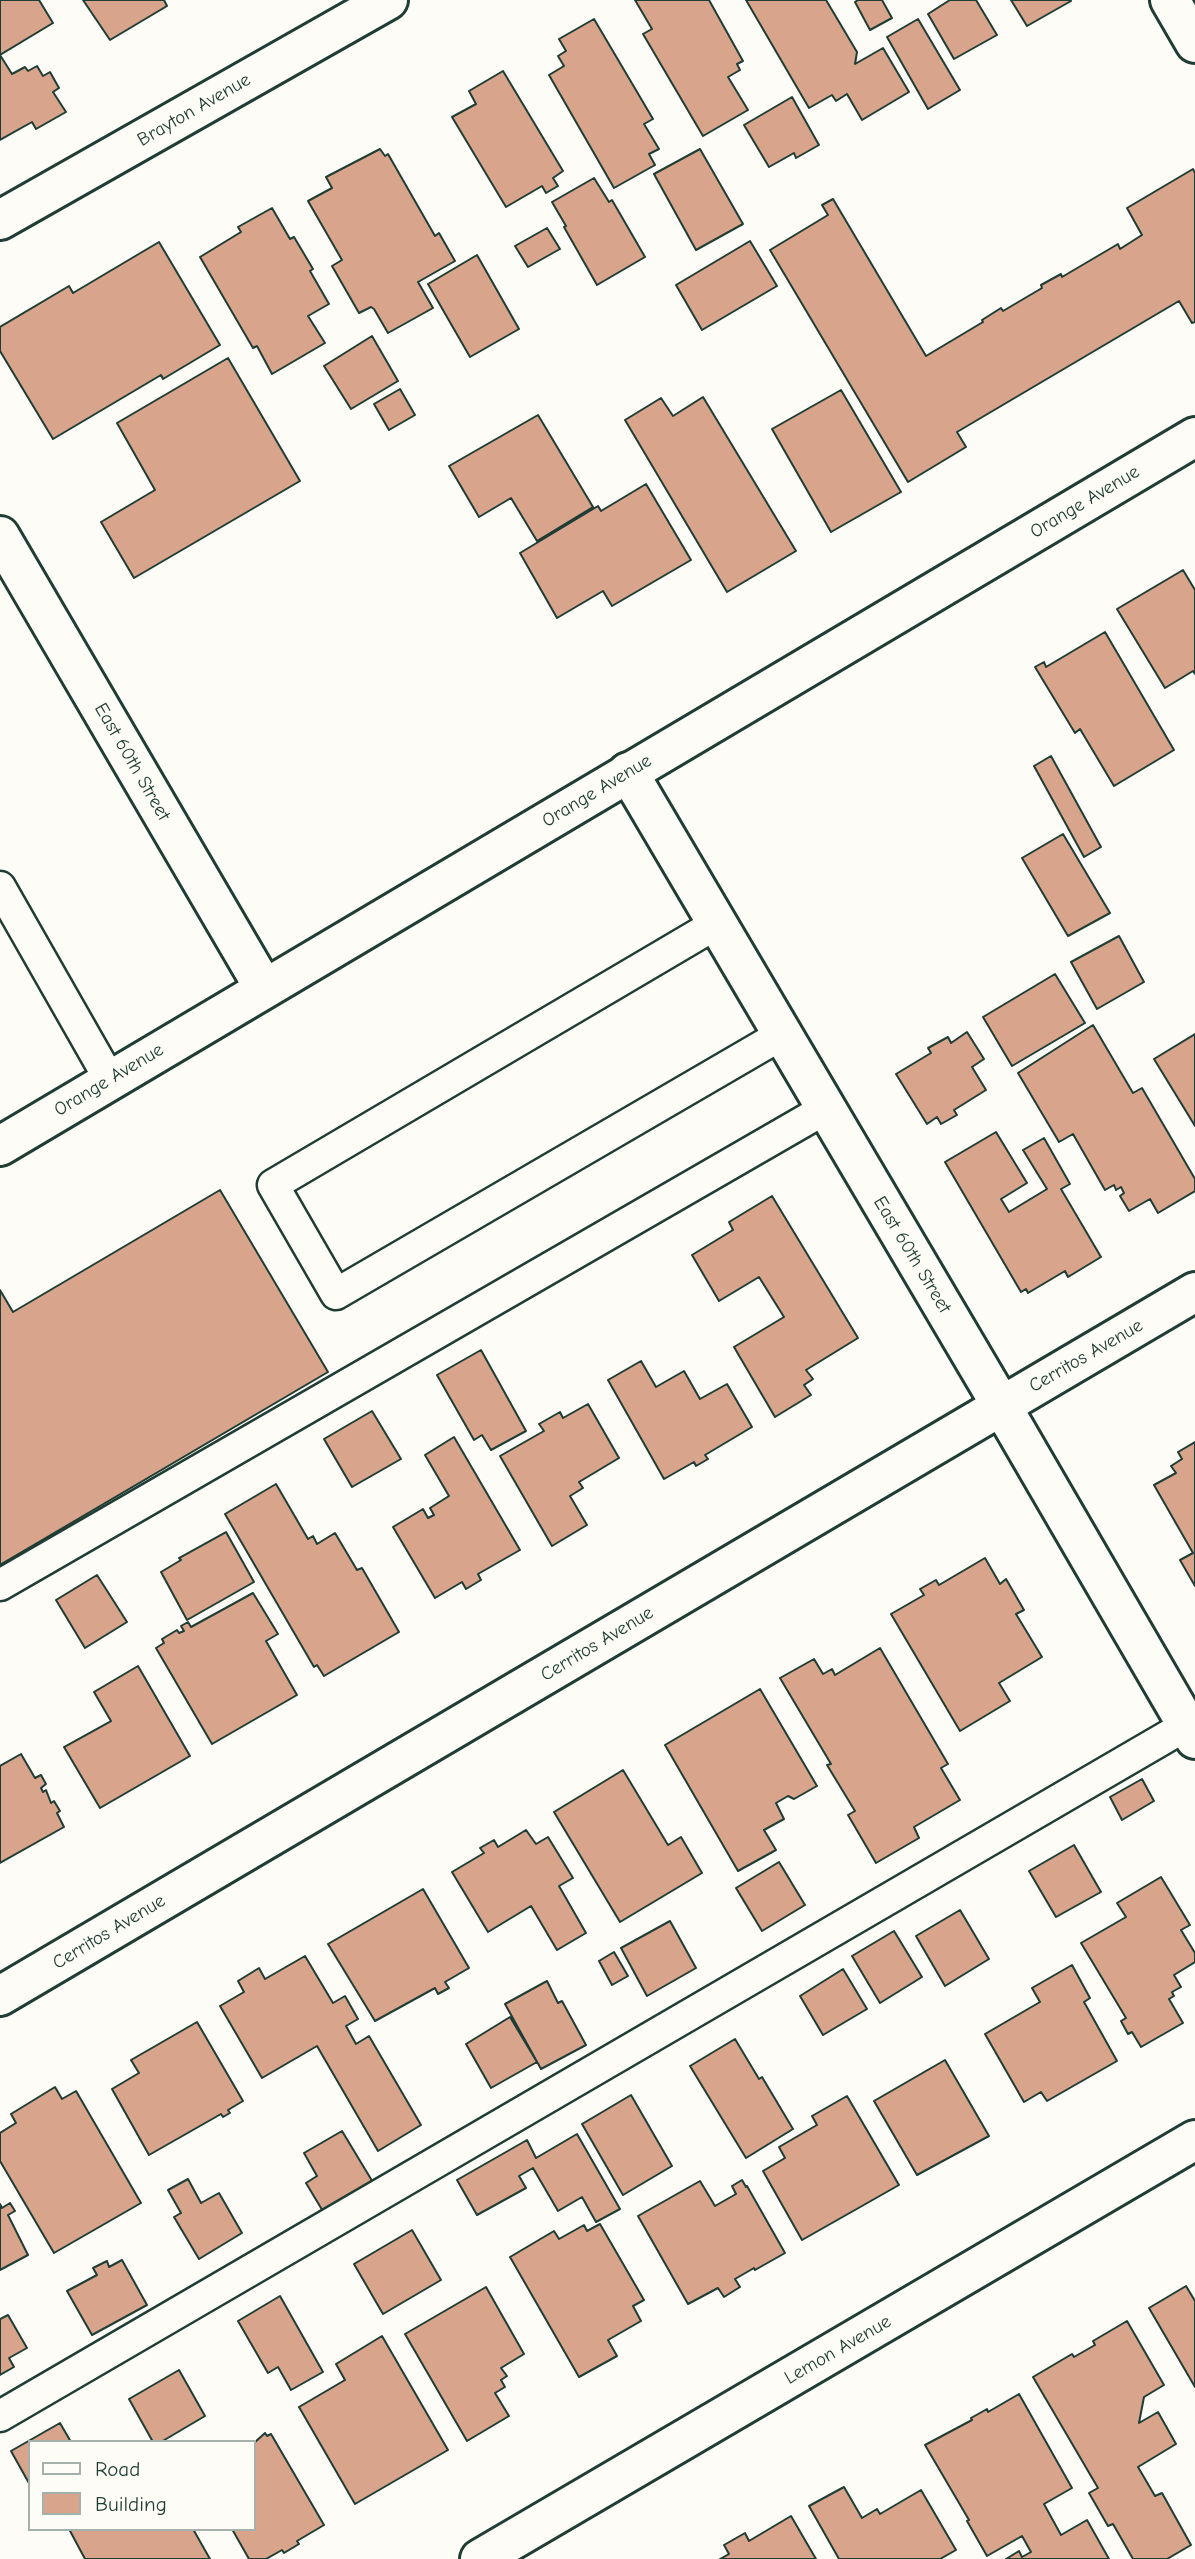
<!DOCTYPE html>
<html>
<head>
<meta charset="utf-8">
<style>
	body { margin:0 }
	#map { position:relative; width:1195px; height:2559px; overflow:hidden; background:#fdfcf7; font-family:"Comic Neue",sans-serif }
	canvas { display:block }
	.legend { position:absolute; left:28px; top:2440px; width:228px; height:91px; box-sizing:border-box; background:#fdfcf7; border:2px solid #a4b0a9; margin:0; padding:9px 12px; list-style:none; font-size:21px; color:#1f3d34 }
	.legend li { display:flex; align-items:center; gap:14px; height:35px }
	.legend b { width:35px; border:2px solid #a4b0a9 }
</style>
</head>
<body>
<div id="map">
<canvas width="1195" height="2559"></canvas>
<ul class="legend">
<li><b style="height:9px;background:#fdfcf7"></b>Road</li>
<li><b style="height:19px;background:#d8a58c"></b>Building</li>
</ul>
</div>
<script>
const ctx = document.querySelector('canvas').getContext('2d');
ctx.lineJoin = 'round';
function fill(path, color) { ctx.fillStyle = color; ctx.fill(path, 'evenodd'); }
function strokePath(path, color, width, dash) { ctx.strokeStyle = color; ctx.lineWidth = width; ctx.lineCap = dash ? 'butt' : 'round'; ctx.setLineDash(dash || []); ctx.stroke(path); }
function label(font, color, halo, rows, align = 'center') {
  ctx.font = font + ' "Comic Neue",sans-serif'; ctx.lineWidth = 6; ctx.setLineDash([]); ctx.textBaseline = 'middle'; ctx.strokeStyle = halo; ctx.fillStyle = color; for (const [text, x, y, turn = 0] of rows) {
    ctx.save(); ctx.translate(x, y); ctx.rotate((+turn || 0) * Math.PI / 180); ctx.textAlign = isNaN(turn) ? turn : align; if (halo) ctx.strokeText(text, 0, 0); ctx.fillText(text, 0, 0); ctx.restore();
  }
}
const building = new Path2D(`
	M0,0H39L53,23L0,55Z
	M83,0H164L167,6L110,40Z
	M635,0H709L743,61L737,64L740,70L728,77L748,110L703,136L643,34L652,29Z
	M746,0H826L857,52L855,64L883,48L909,92L862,120L847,94L836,101L832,95L809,108Z
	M858,0H882L892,18L870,30L855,2Z
	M950,0H976L997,35L954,59L928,14Z
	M1011,0H1070L1071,1L1027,26Z
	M594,19L653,119L644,124L659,149L649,154L655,165L614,188L549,75L564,66L558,56L566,51L559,39Z
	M918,19L960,90L928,109L887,37Z
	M0,55L12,74L25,67L28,71L37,66L43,76L50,72L59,88L53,92L66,112L36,129L32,122L0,140Z
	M503,71L563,171L553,178L558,186L546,193L542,186L506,207L452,117L476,104L469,91Z
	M792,97L819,145L796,158L794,153L769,167L744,125Z
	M380,149L385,156L388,154L435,236L439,233L455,261L418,282L433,308L388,333L374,309L371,307L359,313L332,266L342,260L308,201L332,188L326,177Z
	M700,149L743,224L696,250L654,174Z
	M1193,169L1195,173V322L1192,323L1179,301L957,432L966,447L908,482L770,250L828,215L822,205L833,199L926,356L983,322L982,320L1001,308L1003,311L1042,288L1041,285L1061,274L1062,277L1118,244L1120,249L1142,235L1127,208Z
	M594,178L609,202L612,200L645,257L597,285L564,227L566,226L552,202Z
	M272,208L290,239L294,237L313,269L310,271L329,304L308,316L325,343L272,374L257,346L253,348L200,257L241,232L238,227Z
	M547,228L560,249L528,267L515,246Z
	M750,241L777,286L702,330L676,285Z
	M159,242L220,345L163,379L161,375L53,439L0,351V327L69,286L73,293Z
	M477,255L519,329L470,357L428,284Z
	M372,336L398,381L351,409L324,366Z
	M228,358L300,481L134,578L101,522L155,490L117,423Z
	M400,389L415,415L389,430L374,404Z
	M841,390L901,492L831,532L772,429Z
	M703,397L796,551L727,592L625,420L661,398L673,416Z
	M538,415L593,507L537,541L511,498L479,517L449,466Z
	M646,484L691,560L612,606L603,591L557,618L520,553L598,506L601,511Z
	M1183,570L1195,590V674L1193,671L1165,688L1117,609Z
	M1105,632L1174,750L1114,786L1080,729L1075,733L1035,667L1044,662L1046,667Z
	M1051,756L1101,847L1084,857L1034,766Z
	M1063,834L1110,913L1068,936L1022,858Z
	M1119,936L1144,982L1097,1009L1071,962Z
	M1055,974L1085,1023L1012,1066L983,1017Z
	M1093,1025L1133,1093L1142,1088L1195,1179V1191L1158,1213L1150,1199L1129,1211L1120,1196L1124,1193L1121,1187L1116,1190L1114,1185L1105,1190L1073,1134L1059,1142L1018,1073Z
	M967,1032L984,1059L972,1067L986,1090L954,1110L957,1115L941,1124L937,1117L927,1124L896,1074L931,1053L928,1048L948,1037L951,1043Z
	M1195,1034V1126L1154,1059Z
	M996,1132L1027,1183L1001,1199L1009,1212L1047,1189L1023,1150L1044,1138L1070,1184L1061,1189L1101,1257L1068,1277L1065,1271L1028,1293L1026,1289L1021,1292L945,1162Z
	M220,1190L328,1372L0,1565V1290L13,1312Z
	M772,1196L858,1338L806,1370L813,1379L804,1385L811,1395L775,1417L734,1347L784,1317L759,1277L719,1301L692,1255L733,1230L729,1222Z
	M481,1350L526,1431L491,1450L482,1435L474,1440L437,1375Z
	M641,1361L656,1387L684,1371L700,1399L727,1384L752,1427L705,1455L708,1459L696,1466L694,1462L664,1479L608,1380Z
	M588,1404L619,1458L579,1482L583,1488L570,1496L587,1525L552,1546L500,1456L544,1431L539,1424L560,1412L563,1418Z
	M372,1411L401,1459L352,1487L324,1439Z
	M454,1437L520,1550L478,1574L481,1580L466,1589L462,1582L435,1598L393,1527L423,1509L428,1518L434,1515L430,1508L449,1496L425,1455Z
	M1195,1442V1586L1180,1560L1193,1553L1154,1485L1176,1473L1171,1466L1182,1459L1178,1452Z
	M276,1484L308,1539L313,1536L317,1544L335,1533L357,1570L362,1568L399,1632L324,1676L317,1665L314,1667L225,1514Z
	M226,1532L254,1582L187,1620L161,1572L181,1560L179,1558Z
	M985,1558L1000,1584L1006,1579L1024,1610L1016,1614L1042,1657L999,1683L1010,1701L960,1731L891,1614L924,1595L920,1589L936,1580L939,1585Z
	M97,1575L127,1622L85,1648L56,1600Z
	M253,1593L278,1634L266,1641L297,1695L212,1744L156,1648L164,1643L162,1639L177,1630L179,1633L184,1631L181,1626L188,1622L191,1627Z
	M880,1648L948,1764L941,1768L960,1800L914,1827L919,1838L876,1863L848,1815L855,1811L827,1765L831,1764L780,1678L814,1659L823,1674L832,1669L835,1675Z
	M138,1666L190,1756L100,1808L64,1747L111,1721L94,1692Z
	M760,1689L817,1786L794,1799L788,1796L776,1803L784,1819L764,1830L776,1850L738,1871L665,1745Z
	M21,1754L35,1778L41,1775L46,1784L41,1788L43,1792L46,1790L51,1803L54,1801L60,1811L57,1813L64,1827L0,1863V1766Z
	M623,1770L668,1845L681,1837L702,1873L620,1922L554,1812Z
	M1142,1779L1154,1801L1122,1820L1110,1797Z
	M526,1830L536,1844L548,1837L573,1878L559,1886L586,1933L557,1950L531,1906L488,1932L452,1872L484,1853L480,1848L494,1840L498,1847Z
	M1074,1845L1101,1892L1056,1917L1029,1871Z
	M779,1862L805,1905L762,1931L736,1888Z
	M1161,1877L1190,1925L1181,1930L1195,1953V1962L1174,1975L1181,1987L1172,1992L1174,1996L1169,1999L1183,2023L1141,2047L1132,2032L1128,2034L1121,2021L1126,2018L1081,1943L1126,1917L1117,1903Z
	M423,1889L469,1968L445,1982L449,1988L438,1994L435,1988L375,2021L328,1944Z
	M960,1910L989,1959L945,1986L916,1936Z
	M670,1921L696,1968L647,1996L621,1948Z
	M894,1931L922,1977L880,2003L852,1956Z
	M614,1952L628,1976L612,1985L599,1961Z
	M305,1956L333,2003L345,1996L358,2019L346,2026L356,2044L369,2036L421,2125L378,2151L317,2046L262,2078L220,2006L244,1992L238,1981L259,1968L265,1979Z
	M1072,1965L1090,1998L1084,2002L1117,2061L1047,2101L1041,2092L1024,2102L985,2034L1040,2002L1032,1988Z
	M843,1969L867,2009L823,2035L800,1996Z
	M547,1981L558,2003L562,2001L586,2045L541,2069L505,2004Z
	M510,2017L537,2062L491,2088L466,2044Z
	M197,2022L243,2101L228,2110L230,2113L223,2117L221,2114L149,2155L112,2089L139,2073L131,2060Z
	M735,2039L759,2079L762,2077L793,2129L746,2158L690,2066Z
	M945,2060L989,2136L917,2175L874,2101Z
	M55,2087L62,2099L76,2091L141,2203L54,2253L0,2161V2133L16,2123L11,2114Z
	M631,2095L672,2166L623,2195L582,2124Z
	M847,2096L899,2185L802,2240L763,2171L785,2158L779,2147L817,2125L812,2116Z
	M342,2131L374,2184L324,2213L306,2183L317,2176L304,2153Z
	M577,2134L620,2209L596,2222L582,2197L558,2211L533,2168L519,2176L526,2188L477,2215L457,2180L527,2140L536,2158Z
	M188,2179L201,2203L219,2193L242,2233L199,2259L174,2217L181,2213L168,2190Z
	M742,2180L746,2187L747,2186L785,2253L755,2270L754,2268L735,2279L740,2287L724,2297L718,2288L688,2304L638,2216L700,2181L715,2206L736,2194L732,2186Z
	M10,2203L15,2211L8,2215L28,2255L0,2270V2204L2,2208Z
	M600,2224L644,2300L633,2306L641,2321L608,2340L617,2356L579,2377L510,2257L554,2231L559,2239L584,2225L587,2231Z
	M412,2230L441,2280L383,2314L354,2264Z
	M122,2260L147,2305L92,2335L67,2291L97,2275L93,2268L107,2261L109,2267Z
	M1186,2286L1195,2301V2387L1149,2308Z
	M486,2287L524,2354L501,2368L507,2376L501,2380L505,2387L495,2393L509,2416L467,2441L405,2334Z
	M280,2296L323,2372L291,2390L278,2367L268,2373L238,2321Z
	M8,2315L27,2348L9,2358L14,2367L0,2375V2319Z
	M1127,2321L1164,2385L1144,2397L1139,2423L1158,2412L1176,2444L1138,2467L1155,2496L1162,2493L1191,2545L1167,2559H1133L1113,2524L1108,2526L1089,2493L1098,2488L1033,2377L1072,2354L1074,2357L1095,2345L1093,2341Z
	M382,2336L448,2450L355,2504L299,2407L345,2380L336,2364Z
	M179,2370L205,2416L161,2442H153L129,2399Z
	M1019,2394L1072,2488L1044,2504L1061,2535L1087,2520L1109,2559H1006L1019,2551L1022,2557L1031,2552L1022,2536L987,2556L967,2521L969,2520L925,2445L972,2420L971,2418L987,2409L988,2412Z
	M60,2423L71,2442H30V2485L11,2451Z
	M265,2433L267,2436L271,2434L324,2525L297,2541L299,2544L284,2553L282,2550L266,2559H249L232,2529H254V2443Z
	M844,2487L862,2518L877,2509L880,2514L921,2490L956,2550L940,2559H839L809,2506Z
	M791,2516L816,2559H720L729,2554L724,2545L745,2533L749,2541Z
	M69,2529H193L210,2559H85Z`);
fill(building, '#d8a58c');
strokePath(building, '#1f3d34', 2);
const lane = new Path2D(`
	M0,887L110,1080
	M716,924L273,1185L336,1294L781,1035
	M0,1585L825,1109
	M0,2416L1187,1725`);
const street = new Path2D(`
	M1170,0L1195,43
	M0,220L388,0
	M0,536L264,988
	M628,772L1001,1405L1195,1739
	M0,1996L1195,1292
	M480,2559L1195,2140`);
const secondary = new Path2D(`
	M0,1146L1195,437`);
strokePath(lane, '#1f3d34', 35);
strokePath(street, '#1f3d34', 44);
strokePath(secondary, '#1f3d34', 44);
strokePath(lane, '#fdfcf7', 30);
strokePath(street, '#fdfcf7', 38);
strokePath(secondary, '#fdfcf7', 38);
label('19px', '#1f3d34', '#fdfcf7', [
	["Brayton Avenue",194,110,-30],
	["Orange Avenue",1085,502,-31],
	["East 60th Street",132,762,60],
	["Orange Avenue",597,791,-31],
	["Orange Avenue",109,1080,-31],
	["East 60th Street",912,1255,59],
	["Cerritos Avenue",1086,1356,-30],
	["Cerritos Avenue",597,1644,-31],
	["Cerritos Avenue",109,1932,-31],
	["Lemon Avenue",838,2350,-30]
]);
</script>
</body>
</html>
